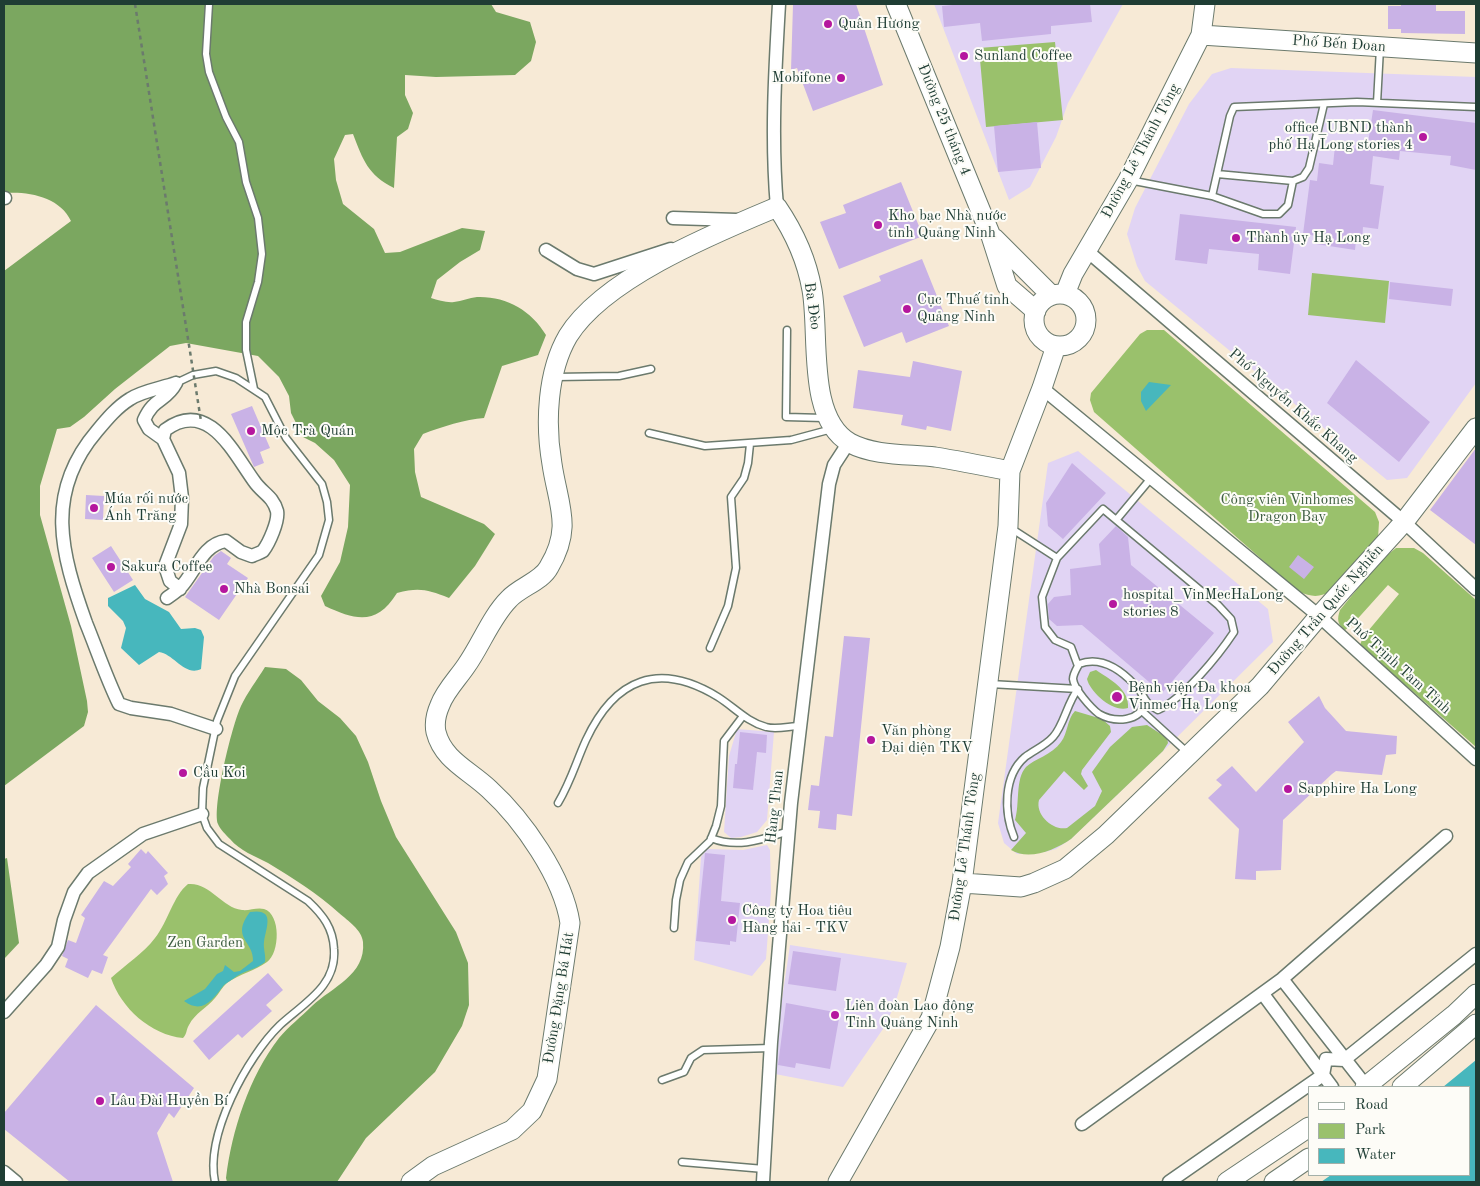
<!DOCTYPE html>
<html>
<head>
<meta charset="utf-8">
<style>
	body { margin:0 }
	#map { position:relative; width:1480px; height:1186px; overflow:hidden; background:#f7ead6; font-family:"Old Standard TT",serif }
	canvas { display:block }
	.frame { position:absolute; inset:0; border:5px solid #1f3d34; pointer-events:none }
	.legend { position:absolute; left:1308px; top:1086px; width:162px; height:90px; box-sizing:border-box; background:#fdfcf7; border:1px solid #a4b0a9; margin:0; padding:6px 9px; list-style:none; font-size:15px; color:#1f3d34 }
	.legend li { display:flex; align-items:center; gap:10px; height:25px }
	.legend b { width:25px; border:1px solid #a4b0a9 }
</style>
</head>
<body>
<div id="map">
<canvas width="1480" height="1186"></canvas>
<div class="frame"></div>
<ul class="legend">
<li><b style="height:6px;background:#fff"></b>Road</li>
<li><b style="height:14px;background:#9ac16c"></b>Park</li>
<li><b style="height:14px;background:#47b7bd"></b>Water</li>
</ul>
</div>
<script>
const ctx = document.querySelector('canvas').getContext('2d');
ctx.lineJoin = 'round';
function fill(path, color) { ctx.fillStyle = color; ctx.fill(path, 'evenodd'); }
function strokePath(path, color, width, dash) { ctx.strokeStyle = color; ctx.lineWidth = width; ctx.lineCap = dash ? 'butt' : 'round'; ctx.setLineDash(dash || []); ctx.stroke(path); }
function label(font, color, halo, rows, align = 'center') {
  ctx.font = font + ' "Old Standard TT",serif'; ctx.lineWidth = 4; ctx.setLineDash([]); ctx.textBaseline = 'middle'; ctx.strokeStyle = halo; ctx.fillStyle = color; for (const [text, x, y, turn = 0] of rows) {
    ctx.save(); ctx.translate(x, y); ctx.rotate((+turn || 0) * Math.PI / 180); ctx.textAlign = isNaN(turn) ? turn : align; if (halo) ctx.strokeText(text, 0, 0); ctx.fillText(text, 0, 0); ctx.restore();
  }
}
fill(new Path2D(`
	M934,4H1123L1068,103L1056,137L1030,187L1009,200Z
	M1231,68L1476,77V383L1407,478L1387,480L1145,281L1137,266L1127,234L1135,208L1189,104L1212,74Z
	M1078,451L1268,609L1273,642L1163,751L1071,839L1056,849L1045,852L1017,854L1004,843L998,823L1048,463Z
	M737,729L774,732L767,820L757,832L741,837L731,838L724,832L729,756Z
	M767,845L770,850L771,892L766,959L752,976L694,960L701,857L707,849L743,850Z
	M790,945L907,963L895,1004L885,1026L843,1087L775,1074L777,1033Z`), '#e1d4f4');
fill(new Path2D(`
	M1055,42L1063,120L986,127L979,48Z
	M1312,273L1389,281L1385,323L1308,315Z
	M1147,330H1164L1375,512L1379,522L1378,539L1332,590C1320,598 1312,597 1299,592L1094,412L1090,400L1091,393L1140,334Z
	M1396,548H1414L1423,553L1476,600V747L1360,645L1363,637L1399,594L1388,585L1352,625L1345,630C1337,624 1337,619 1340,610L1381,560Z
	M1096,670C1109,679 1130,689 1128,708C1113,713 1090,692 1087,679L1090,672Z
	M1075,711L1102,719L1110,726L1111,732L1082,770L1081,774L1088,786L1084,790L1064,771L1039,800C1035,815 1053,831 1067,828L1095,806L1102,791L1092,772L1110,747L1132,727L1147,725L1167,738L1168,743L1163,751L1071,839C1055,850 1029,861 1011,850L1026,833L1015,820C1020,804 1015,779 1026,767C1034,759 1052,755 1061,742C1068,733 1067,719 1075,711Z
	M188,884C210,882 221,907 242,910C249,911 257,907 264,909C281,914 280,953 267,962C255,971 239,974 227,983C222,987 219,994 215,998C207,1008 195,1013 189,1025C186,1030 187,1034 183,1038C151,1035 121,1008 111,978C125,965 144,953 155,938C168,922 173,896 188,884Z`), '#9ac16c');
fill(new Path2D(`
	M4,4H491L496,12L530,22L536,42L531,61L515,75L436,77L405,75V95L413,113L408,129L397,137L394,188C368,175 363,160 353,134L345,135L334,159L336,180L343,204L374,229L385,253L400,252L462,228L485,231L480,250L460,262L437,280L431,298C438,300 447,303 454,302C462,301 469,298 477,297C506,296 531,310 546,335L538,355L502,366L484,418C466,419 441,427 423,434L414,449L415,472L421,497L484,524L495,534L475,566L449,598C428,590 420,587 397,593C377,625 357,621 325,606L321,596L340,562L348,527L350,485L334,460L315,443L303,437L291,413L289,396L279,377L258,356L186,343L170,346L115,389L84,417L70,427L57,429L40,486V515L71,626L87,701L88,712L84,726L4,786V271L71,221C60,197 29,191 4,193Z
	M265,667L286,669L301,680L318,701L340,718L356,736L368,762L381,801L396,837L456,932L468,963L469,1005L462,1026L435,1072L366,1138L337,1182H227L226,1178C232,1130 249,1077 279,1038C289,1026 301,1017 312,1006C332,987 366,975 363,942C362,930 348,921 339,913C318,894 293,878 268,863C255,856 240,851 230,839C226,835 220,829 218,824C212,807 232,725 241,706C247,693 257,680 265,667Z
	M7,858L19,943L4,959V859Z`), '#7ba760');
fill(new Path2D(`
	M1149,382L1171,385L1146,411L1141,401V392Z
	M135,585L145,599L169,612L181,629L195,628L201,630L204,637L201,669C185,677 174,654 159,652L139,665L121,648L126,628L123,621L108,606V598Z
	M250,912C276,908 266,927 264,942C263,948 266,955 265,962C257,969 246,970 237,976C233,979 228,982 224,985C213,999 203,1015 184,1001L205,989L217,974L223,971L225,965L234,972L240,971L253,961C254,941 230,938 250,912Z
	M1476,1060V1182H1321L1331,1175H1469V1087H1443Z`), '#47b7bd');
fill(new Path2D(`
	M797,4H856L883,85L813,111L797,68L791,70L793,5Z
	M963,4H1090L1092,22L1051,26V34L982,41L980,23L944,27L942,6Z
	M1401,4H1436V11H1465V34L1401,33V29H1388V6H1401Z
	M1373,110L1476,123V170L1450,165L1451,156L1400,151L1399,160L1373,156L1370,184L1384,186L1378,229L1363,227L1362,241L1356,240L1355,250L1316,244L1317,236L1303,234L1310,180L1317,181L1319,163L1333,165L1335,146L1367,150Z
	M1037,122L1041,168L998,172L994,126Z
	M901,182L923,236L839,269L820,222L846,213L843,205Z
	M1180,214L1296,227L1290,274L1258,270L1259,254L1209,249L1207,264L1175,260Z
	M922,259L949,326L906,343L902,332L864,347L843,296L881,281L879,276Z
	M1390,282L1453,289L1451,306L1389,299Z
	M1356,360L1430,422L1399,462L1327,403Z
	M913,361L962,371L951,431L927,426L926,430L901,425L903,415L853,408L858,370L910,377Z
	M252,406L270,448L260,452L264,463L254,467L231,414Z
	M1476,448V545L1430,510Z
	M1072,463L1106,493L1063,539L1048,526L1046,503Z
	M86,495L104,496L103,520L85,519Z
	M1116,526L1128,537L1131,565L1214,633L1162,693L1082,625L1057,626L1049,619L1048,604L1054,597L1071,595L1070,569L1101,565L1099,544Z
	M111,546L133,580L114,592L92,558Z
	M221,551L231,558L227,564L248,578L219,620L185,597L214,556Z
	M1298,555L1314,567L1304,579L1289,567Z
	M844,636L870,638L852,816L837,814L836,830L818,828L820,811L808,810L811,785L819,786L825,736L833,737Z
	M1319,696L1325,708L1346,731L1397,736L1396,754L1386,755L1382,775L1336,771L1332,774L1283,820L1281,870L1256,871V880L1235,879L1239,829L1208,798L1222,785L1216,780L1232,766L1256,792L1304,742L1288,722Z
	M740,732L767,735L766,753L757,752L753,790L733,788L735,764H737Z
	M141,849L146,854L148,851L168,873L164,876L168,884L157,895L151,889L103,955L108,957L102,974L92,970L88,978L65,967L68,959L62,956L68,940L76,943L85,918L81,915L104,881L113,886L131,867L128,864Z
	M705,853L725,855L721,901L740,903L736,942L730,941V945L696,941Z
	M793,951L841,958L836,991L788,984Z
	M268,973L283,990L266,1005L272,1011L242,1038L238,1034L209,1060L193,1041Z
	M786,1003L840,1013L830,1069L796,1063L795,1068L778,1065Z
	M96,1005L194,1088L174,1118L169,1113L157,1133L173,1182H70L4,1129V1113Z`), '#c9b2e6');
const lane = new Path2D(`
	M209,4L206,54L209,72L226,117L239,142L246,182L258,218L262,254L258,282L246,322V350L254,389
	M1377,103L1380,48
	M1217,174L1293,181L1303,177L1309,168L1324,104
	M1129,180L1212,196L1263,214H1279L1288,205L1293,181
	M1212,196L1230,116L1234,107L1357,102L1476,107
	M787,330L786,417L824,418
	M556,377L619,376L651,369
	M176,383L193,375L216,371L236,378L265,397L286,438L322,484L327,502L329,520L319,555L235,676L217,721L203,788L202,814L207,828L219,844L308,901C323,915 333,928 334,949C337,986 304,1003 280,1025C247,1057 205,1135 215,1182
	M649,433L705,446L791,440L832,429
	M1117,519L1152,477
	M1009,527L1057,558
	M710,648L728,606L736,568L731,497L744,478L748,463L750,444
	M1078,666L1071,647L1055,640L1045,627L1042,597L1057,558L1103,509L1218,605L1231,619L1234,632C1218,656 1184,698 1158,710C1141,701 1146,696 1135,685C1120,669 1100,656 1079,664C1077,668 1073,674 1073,679C1074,689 1091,708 1099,714C1115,723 1140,722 1145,703
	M990,684L1078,689
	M1143,712L1189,754
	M558,803C571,781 576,762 586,740C615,678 659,661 718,697C734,707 747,722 766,727C776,730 790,726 801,726
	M1014,837C1004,813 1003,776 1025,757C1034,750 1045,746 1053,737C1064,725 1067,703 1078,689
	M711,838C738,849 763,839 789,831
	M674,928L676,900L680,880L688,862L710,841L716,826L721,806L724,741L743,716
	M662,1080L684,1072L691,1058L703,1050L771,1048
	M682,1162L764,1169`);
const street = new Path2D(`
	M4,198H5
	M777,207C771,139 775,72 779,4
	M673,218L737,220
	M546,250L577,269L594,274L671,249
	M1086,250L1404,522L1476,589
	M176,383C162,388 142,391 130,399C117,407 107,419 97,431C44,493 61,553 86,623C97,650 106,677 119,704L131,708L171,714L216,729
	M176,383C166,402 154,397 144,420L149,429L163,439L179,473L182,498L181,524L165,566L170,581L180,589
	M1042,388L1319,616L1476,759
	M163,439L165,430C208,398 233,452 254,481C262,493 273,496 277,511C279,521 269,543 263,551C260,553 256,554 252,556L241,552L226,541C202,544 195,573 180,588C176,592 171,595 167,598
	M1282,979L1366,1086
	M1263,994L1332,1087
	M4,1012L46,965L58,947L64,920L74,892L88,873L143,834L202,814
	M1082,1124L1282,979L1446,836
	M4,1172L16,1182
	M763,1182L771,1042L791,803L829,484L834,465L849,442
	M1169,1182L1323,1075L1326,1059L1344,1060L1476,954`);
const secondary = new Path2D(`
	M896,4L991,236L1007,286L1036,311
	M1201,35L1476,53
	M994,238L1051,295
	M1034 320a26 26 0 1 1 52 0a26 26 0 1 1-52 0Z
	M1065,294L1073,274L1128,180L1201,35L1205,4
	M962,883L1021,887L1034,883L1065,869L1106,835L1260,686L1319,616L1404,522L1476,428
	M1365,1087L1454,1015L1476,994
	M1402,1087L1476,1024
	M411,1182L433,1166L512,1130L532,1111L547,1079L570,923C563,877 523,820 489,789C469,770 443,760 436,732C434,722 436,714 440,705C445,691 458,678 466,666C481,645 491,617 509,599C520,587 542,581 549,567C573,527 558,505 552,464C545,424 547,372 568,336C604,278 715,233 777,207C794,232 807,261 812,290C820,334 806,418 850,443C874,456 908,454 935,457C960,461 985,466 1010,471
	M838,1182L931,1018L950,947L962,883L1008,526L1010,471L1042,388L1056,346
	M1227,1182L1309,1127
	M1274,1182L1309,1158`);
strokePath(lane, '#6b7a6d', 9);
strokePath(street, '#6b7a6d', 15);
strokePath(secondary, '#6b7a6d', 21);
strokePath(lane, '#fff', 6);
strokePath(street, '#fff', 12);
strokePath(secondary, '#fff', 19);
strokePath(new Path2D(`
	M135,4L201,421`), '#6b7a6d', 2.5, [4, 4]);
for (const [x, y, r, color] of [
	[828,24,5,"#b5179e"],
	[964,56,5,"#b5179e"],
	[841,78,5,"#b5179e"],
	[1423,137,5,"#b5179e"],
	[878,225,5,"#b5179e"],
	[1236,238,5,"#b5179e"],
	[907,309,5,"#b5179e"],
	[251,431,5,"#b5179e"],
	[94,508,5,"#b5179e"],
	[111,567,5,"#b5179e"],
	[224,589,5,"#b5179e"],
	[1113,604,5,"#b5179e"],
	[1117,697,6,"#b5179e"],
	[871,740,5,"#b5179e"],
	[183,773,5,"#b5179e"],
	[1288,789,5,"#b5179e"],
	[732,920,5,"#b5179e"],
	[835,1015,5,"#b5179e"],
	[100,1101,5,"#b5179e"]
]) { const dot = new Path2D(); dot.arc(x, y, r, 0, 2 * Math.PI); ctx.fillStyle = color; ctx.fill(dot); strokePath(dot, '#fdfcf7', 2); }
label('15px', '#1f3d34', '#fdfcf7', [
	["Quân Hương",838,24],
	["Sunland Coffee",974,56],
	["Mobifone",831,78,"right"],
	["office_UBND thành",1413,128,"right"],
	["phố Hạ Long stories 4",1413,145,"right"],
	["Kho bạc Nhà nước",888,216],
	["tỉnh Quảng Ninh",888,233],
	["Thành ủy Hạ Long",1246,238],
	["Cục Thuế tỉnh",917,300],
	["Quảng Ninh",917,317],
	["Mộc Trà Quán",261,431],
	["Múa rối nước",104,499],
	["Ánh Trăng",104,516],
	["Sakura Coffee",121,567],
	["Nhà Bonsai",234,589],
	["hospital_VinMecHaLong",1123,595],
	["stories 8",1123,612],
	["Bệnh viện Đa khoa",1128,688],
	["Vinmec Hạ Long",1128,705],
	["Văn phòng",881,731],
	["Đại diện TKV",881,748],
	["Cầu Koi",193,773],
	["Sapphire Ha Long",1298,789],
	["Công ty Hoa tiêu",742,911],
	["Hàng hải - TKV",742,928],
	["Liên đoàn Lao động",845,1006],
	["Tỉnh Quảng Ninh",845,1023],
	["Lâu Đài Huyền Bí",110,1101]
], 'left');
label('15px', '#1f3d34', '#fdfcf7', [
	["Phố Bến Đoan",1339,44,4],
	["Đường 25 tháng 4",944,120,68],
	["Đường Lê Thánh Tông",1141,151,-62],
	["Ba Đèo",812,306,82],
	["Phố Nguyễn Khắc Khang",1293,406,41],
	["Đường Trần Quốc Nghiễn",1326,610,-49],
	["Phố Trịnh Tam Tỉnh",1398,666,42],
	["Hàng Than",775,807,-84],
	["Đường Lê Thánh Tông",965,847,-82],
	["Đường Đặng Bá Hát",559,998,-81]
]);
label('15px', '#3e5e42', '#fdfcf7', [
	["Công viên Vinhomes",1287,500],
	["Dragon Bay",1287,517],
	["Zen Garden",205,943]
]);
</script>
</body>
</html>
